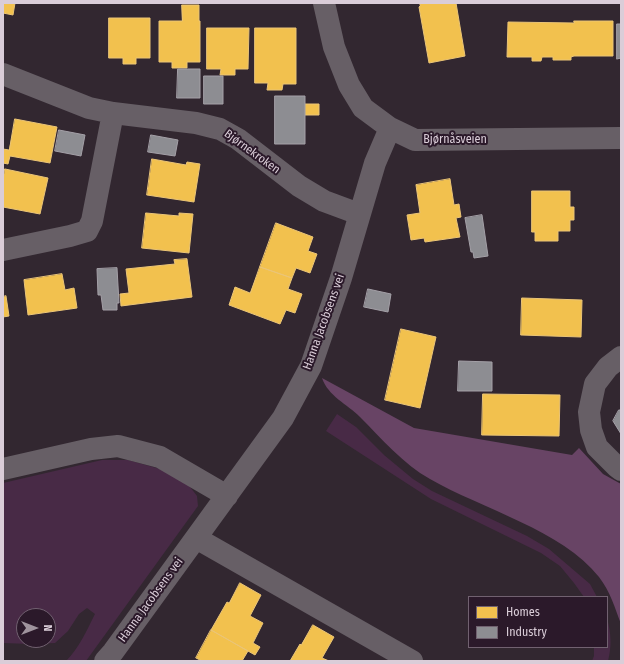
<!DOCTYPE html>
<html>
<head>
<meta charset="utf-8">
<style>
	body { margin:0 }
	#map { position:relative; width:624px; height:664px; overflow:hidden; background:#322730; font-family:"Fira Sans Condensed",sans-serif }
	canvas { display:block }
	.frame { position:absolute; inset:0; border:4px solid #dacdd8; pointer-events:none }
	.legend { position:absolute; left:468px; top:596px; width:140px; height:52px; box-sizing:border-box; background:#2b192a; border:1px solid #716170; margin:0; padding:5px 7px; list-style:none; font-size:12px; color:#dacdd8 }
	.legend li { display:flex; align-items:center; gap:8px; height:20px }
	.legend b { width:20px; border:1px solid #716170 }
	.north { position:absolute; left:16px; top:608px; width:40px; height:40px; box-sizing:border-box; background:#2b192a; border:1px solid #716170; border-radius:50%; rotate:90deg; font-size:11px; font-weight:700; line-height:16px; text-align:center; color:#dacdd8 }
	.north::after { content:''; display:block; margin:auto; width:14px; height:18px; background:#9f939d; clip-path:polygon(50% 0,100% 100%,50% 72%,0 100%) }
</style>
</head>
<body>
<div id="map">
<canvas width="624" height="664"></canvas>
<div class="frame"></div>
<ul class="legend">
<li><b style="height:11px;background:#f2c14e"></b>Homes</li>
<li><b style="height:11px;background:#8d8d92"></b>Industry</li>
</ul>
<div class="north">N</div>
</div>
<script>
const ctx = document.querySelector('canvas').getContext('2d');
ctx.lineJoin = 'round';
function fill(path, color) { ctx.fillStyle = color; ctx.fill(path, 'evenodd'); }
function strokePath(path, color, width, dash) { ctx.strokeStyle = color; ctx.lineWidth = width; ctx.lineCap = dash ? 'butt' : 'round'; ctx.setLineDash(dash || []); ctx.stroke(path); }
function label(font, color, halo, rows, align = 'center') {
  ctx.font = font + ' "Fira Sans Condensed",sans-serif'; ctx.lineWidth = 4; ctx.setLineDash([]); ctx.textBaseline = 'middle'; ctx.strokeStyle = halo; ctx.fillStyle = color; for (const [text, x, y, turn = 0] of rows) {
    ctx.save(); ctx.translate(x, y); ctx.rotate((+turn || 0) * Math.PI / 180); ctx.textAlign = isNaN(turn) ? turn : align; if (halo) ctx.strokeText(text, 0, 0); ctx.fillText(text, 0, 0); ctx.restore();
  }
}
fill(new Path2D(`
	M337,414L356,427L384,455L413,479L432,491L527,536L549,549L590,584L597,597H584L574,583L560,566L541,553L431,499L326,431Z
	M102,460H128L160,469L187,483L197,496L198,506L86,661H66C79,648 87,630 95,614L87,608L79,614L68,631L55,643L30,644L3,643V483ZM24,616H48V640H24Z
	M607,618C611,633 612,646 608,661H592L594,656V647H607Z`), '#482a46');
fill(new Path2D(`
	M322,378L414,428L572,455L579,448L603,474L621,484V624C615,608 610,591 599,577C562,530 482,509 430,479C403,464 381,438 360,417C347,404 328,396 322,378Z`), '#684465');
const homes = new Path2D(`
	M3,3H15L13,15L3,13Z
	M420,3H456L465,56L429,63L419,7L420,6Z
	M182,5H199V21H200V62H187V68H172V62H159V21H182Z
	M109,18H150V58H136V64H123V58H109Z
	M574,21H613V56H574L571,57V60H553V57H542L541,61H532V57H507L508,22L574,23Z
	M207,28H249L248,69H235V75H220L221,69H207Z
	M255,28H296V84H283L282,90H267L268,83H255Z
	M305,104H319V115H305Z
	M15,119L57,127L50,163L10,156L8,164L3,163V149L9,150Z
	M152,159L186,165L187,162L200,164L194,202L147,195Z
	M5,169L48,178L40,214L3,207V180Z
	M450,179L454,205L459,204L461,217L456,218L460,237L425,242L424,238L411,240L407,215L420,213L416,185Z
	M532,191H570V207H574V220H570V231H558V241H535V232H532Z
	M146,213L179,216V213L193,214L189,253L142,248Z
	M276,223L313,237L308,251L317,254L310,273L296,268L292,278L260,267Z
	M187,259L192,297L121,306L120,294L129,293L126,269L175,264L174,260Z
	M260,267L292,278L288,289L302,294L295,313L286,310L280,324L229,305L235,287L250,293Z
	M62,274L65,290L74,288L77,308L28,315L24,280Z
	M6,296L9,316L3,317V297Z
	M522,298L582,300L581,337L521,335Z
	M401,329L436,337L420,408L385,400Z
	M483,394L560,395L559,436L482,435Z
	M240,583L261,595L250,616L263,623L253,643L260,647L255,655L211,630L227,602L229,603Z
	M313,625L334,637L322,658L329,661H290L300,644L301,645Z
	M211,630L248,651L242,661H202L196,658Z`);
fill(homes, '#f2c14e');
strokePath(homes, '#ebc577', 1);
const industry = new Path2D(`
	M617,24H621V58L617,59Z
	M178,69H200V98H177Z
	M204,76H223V104H204Z
	M275,96H305V144H275Z
	M59,130L85,135L81,156L55,151Z
	M151,135L178,140L175,156L148,152Z
	M482,215L488,256L474,258L473,252H471L465,218Z
	M117,268L119,303H117V310H103L101,295H98L97,269Z
	M368,289L391,294L388,312L364,307Z
	M459,361L492,362V391H458Z
	M619,410H621V434L613,421Z`);
fill(industry, '#8d8d92');
strokePath(industry, '#a4a0a7', 1);
strokePath(new Path2D(`
	M324,3L334,47L349,85L363,108L390,128L415,140L621,138
	M3,74L89,108L113,113L196,123L220,129L238,139L299,186L324,201L359,214
	M3,250L70,236L87,231L92,221L113,113
	M621,357L608,367L595,384L589,412L591,430L597,447L617,467L621,470
	M3,469L91,449L118,446L160,457L227,496
	M196,538L412,661
	M105,661L113,652L283,418L311,366L341,278L375,163L390,128`), '#675f66', 22);
label('12px', '#dacdd8', '#2b192a', [
	["Bjørnåsveien",455,140],
	["Bjørnekroken",252,152,36],
	["Hanna Jacobsens vei",324,322,-70],
	["Hanna Jacobsens vei",151,600,-54]
]);
</script>
</body>
</html>
